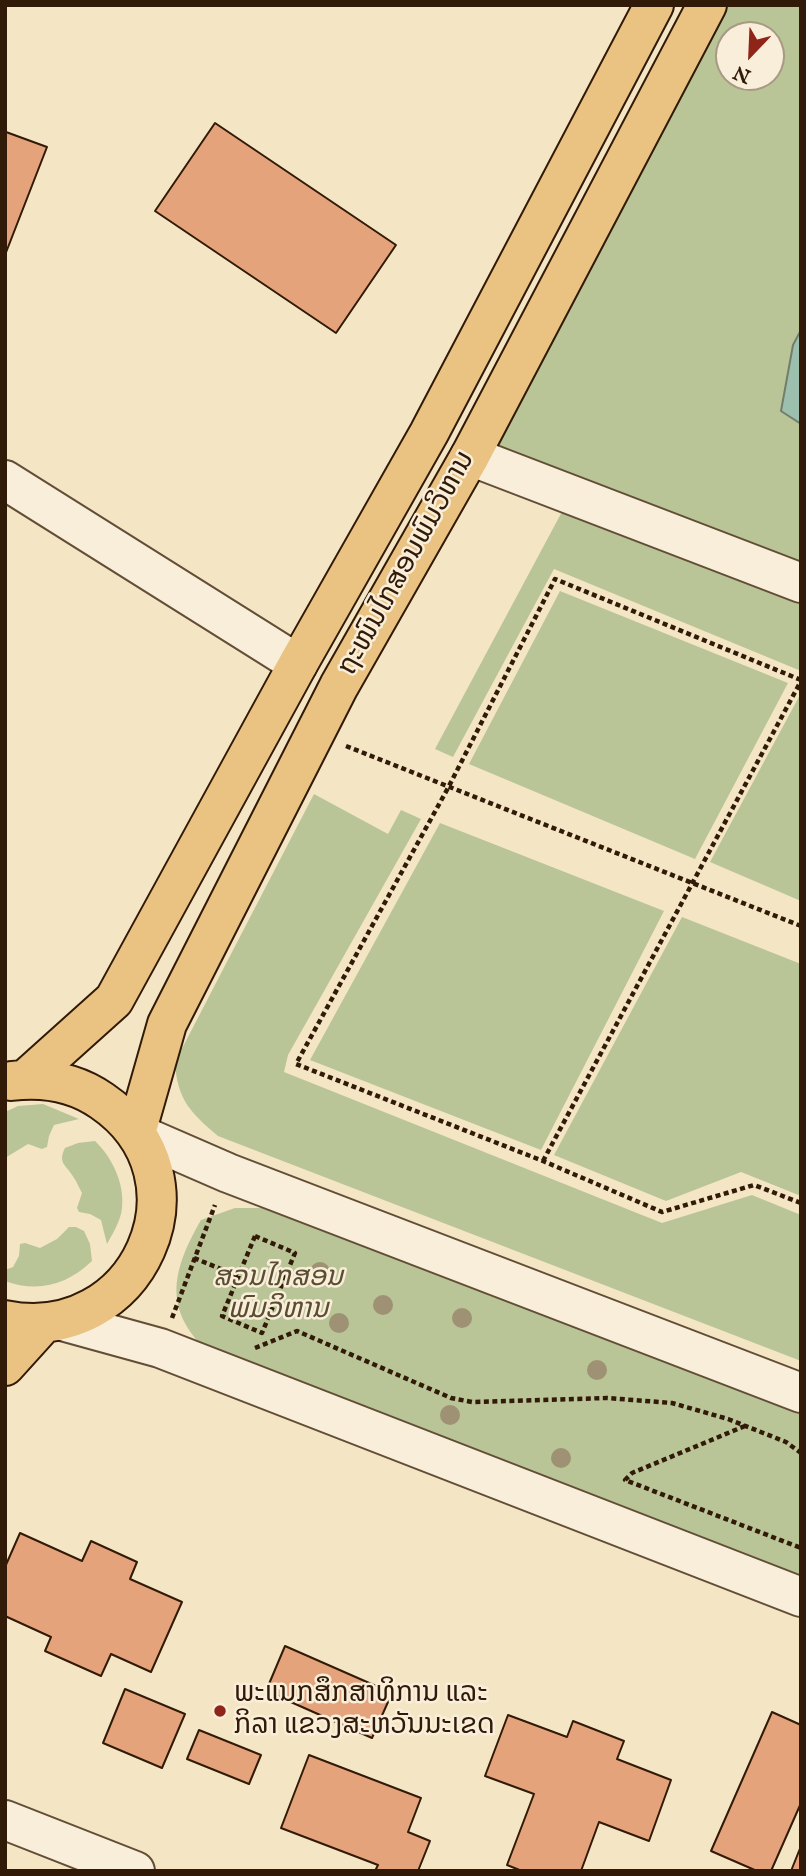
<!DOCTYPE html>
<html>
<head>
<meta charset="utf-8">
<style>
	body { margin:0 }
	#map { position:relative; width:806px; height:1876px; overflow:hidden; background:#f4e5c4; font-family:"IM FELL English",serif }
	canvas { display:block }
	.frame { position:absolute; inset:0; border:7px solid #311a07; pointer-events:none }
	.north { position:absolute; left:715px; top:21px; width:70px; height:70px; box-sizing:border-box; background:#f8eed9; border:2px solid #a89985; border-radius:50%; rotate:203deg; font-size:19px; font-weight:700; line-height:28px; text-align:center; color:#311a07 }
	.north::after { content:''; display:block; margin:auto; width:24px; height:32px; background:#8f2418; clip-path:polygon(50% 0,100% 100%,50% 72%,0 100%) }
</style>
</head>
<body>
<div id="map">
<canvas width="806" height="1876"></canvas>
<div class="frame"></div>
<div class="north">N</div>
</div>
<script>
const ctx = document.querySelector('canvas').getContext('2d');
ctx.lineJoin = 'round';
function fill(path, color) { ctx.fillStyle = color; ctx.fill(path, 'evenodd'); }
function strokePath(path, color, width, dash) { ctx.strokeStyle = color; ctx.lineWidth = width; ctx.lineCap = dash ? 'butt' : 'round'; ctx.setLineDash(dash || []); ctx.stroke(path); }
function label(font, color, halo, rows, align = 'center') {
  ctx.font = font + ' "IM FELL English","Noto Sans Lao",serif'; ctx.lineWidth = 5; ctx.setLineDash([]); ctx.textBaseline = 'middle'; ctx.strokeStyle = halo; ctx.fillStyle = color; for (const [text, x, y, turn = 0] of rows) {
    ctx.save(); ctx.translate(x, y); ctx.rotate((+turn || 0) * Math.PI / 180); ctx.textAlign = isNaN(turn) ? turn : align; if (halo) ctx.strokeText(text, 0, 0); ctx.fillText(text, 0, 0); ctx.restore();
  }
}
fill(new Path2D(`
	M729,5H801V330L793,345L781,411L801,424V572L493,452ZM729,35H771V77H729Z
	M564,508L801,603V671L554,569L453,757L435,749Z
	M560,591L788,683L695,859L469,764Z
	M801,693V901L710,862Z
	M314,794L388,834L401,810L421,819L288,1055L284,1072L662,1223L752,1195L801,1215V1361L218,1136C191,1113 177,1100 175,1062Z
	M440,823L664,911L541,1150L310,1060Z
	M682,917L801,964V1196L741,1172L666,1201L554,1155Z
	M43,1104L79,1119L54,1125L49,1136L47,1147L42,1149L28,1144L5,1158V1112L18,1106Z
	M95,1141C112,1157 125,1184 122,1208C121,1220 113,1233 107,1244L101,1220L90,1214L79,1212L77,1208L82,1193C79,1188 77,1182 74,1178C67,1165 57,1164 65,1148L78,1143Z
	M235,1208H276L801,1413V1584L212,1355C162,1312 171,1272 201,1220Z
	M69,1227H76L84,1231L90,1244L92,1261C67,1285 38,1293 5,1281V1270L13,1267L19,1256L20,1244L25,1243L40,1248L57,1239Z`), '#b9c596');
const water = new Path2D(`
	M801,330V424L781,411L793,345Z`);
fill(water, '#9dc0ae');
strokePath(water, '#727e6b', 2);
const building = new Path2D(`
	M215,123L396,245L336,333L155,211Z
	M6,132L47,147L5,255V135Z
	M20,1533L82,1561L91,1541L137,1562L130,1579L182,1602L151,1672L111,1654L101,1676L45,1651L51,1637L5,1616V1567Z
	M285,1646L392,1693L372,1738L266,1691Z
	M125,1689L185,1714L162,1768L103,1743Z
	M772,1712L801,1725V1803L771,1871H757L711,1851Z
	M508,1715L567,1737L573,1721L624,1741L617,1759L671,1780L649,1841L599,1822L581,1871H522L507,1865L534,1794L485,1776Z
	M199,1730L261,1755L249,1784L187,1759Z
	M309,1755L421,1798L408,1832L430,1841L418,1871H375L378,1865L281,1828Z
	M801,1846V1871H791Z`);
fill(building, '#e5a37c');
strokePath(building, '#311a07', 2);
const minor = new Path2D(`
	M470,456L801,583
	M5,480L298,664
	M136,1133L228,1173L801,1393
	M62,1321L160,1348L801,1597
	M5,1820L135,1871`);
const highway = new Path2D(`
	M26,1079L114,1000L298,664L429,433L654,5
	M136,1133L167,1024L339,686L470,456L707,5
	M5,1320C138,1347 215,1178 102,1101C75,1082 43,1077 11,1081
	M5,1366L43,1324`);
strokePath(minor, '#624d36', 42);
strokePath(highway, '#311a07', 42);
strokePath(new Path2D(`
	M801,680L555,579L448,788L296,1064L543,1161L662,1212L754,1185L801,1203
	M346,746L801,926
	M543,1161L801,681
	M255,1236L295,1253L262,1333L222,1316Z
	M194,1258L238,1276
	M172,1318L215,1205
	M255,1348L297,1331L451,1398L472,1402L607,1398L672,1403L728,1419L786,1442L801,1453
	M745,1426L632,1473L625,1480L801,1548`), '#311a07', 4.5, [5, 3.5]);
strokePath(minor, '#f8eed9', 38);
strokePath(highway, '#eac282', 38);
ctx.fillStyle = '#9f9174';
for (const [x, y] of [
	[320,1272],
	[383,1305],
	[462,1318],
	[339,1323],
	[597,1370],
	[450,1415],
	[561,1458]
]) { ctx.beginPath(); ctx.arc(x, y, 10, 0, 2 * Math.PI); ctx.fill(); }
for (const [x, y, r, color] of [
	[220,1711,7,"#8f2418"]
]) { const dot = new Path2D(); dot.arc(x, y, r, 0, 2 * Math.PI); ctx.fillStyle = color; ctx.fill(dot); strokePath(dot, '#f8eed9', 2.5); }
label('28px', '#311a07', '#f8eed9', [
	["ຖະໜົນໄກສອນພົມວິຫານ",408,564,-61]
]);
label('italic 28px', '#5a4d32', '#f8eed9', [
	["ສວນໄກສອນ",278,1279],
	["ພົມວິຫານ",278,1311]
]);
label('28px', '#311a07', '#f8eed9', [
	["ພະແນກສຶກສາທິການ ແລະ",234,1695],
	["ກິລາ ແຂວງສະຫວັນນະເຂດ",234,1727]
], 'left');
</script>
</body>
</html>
